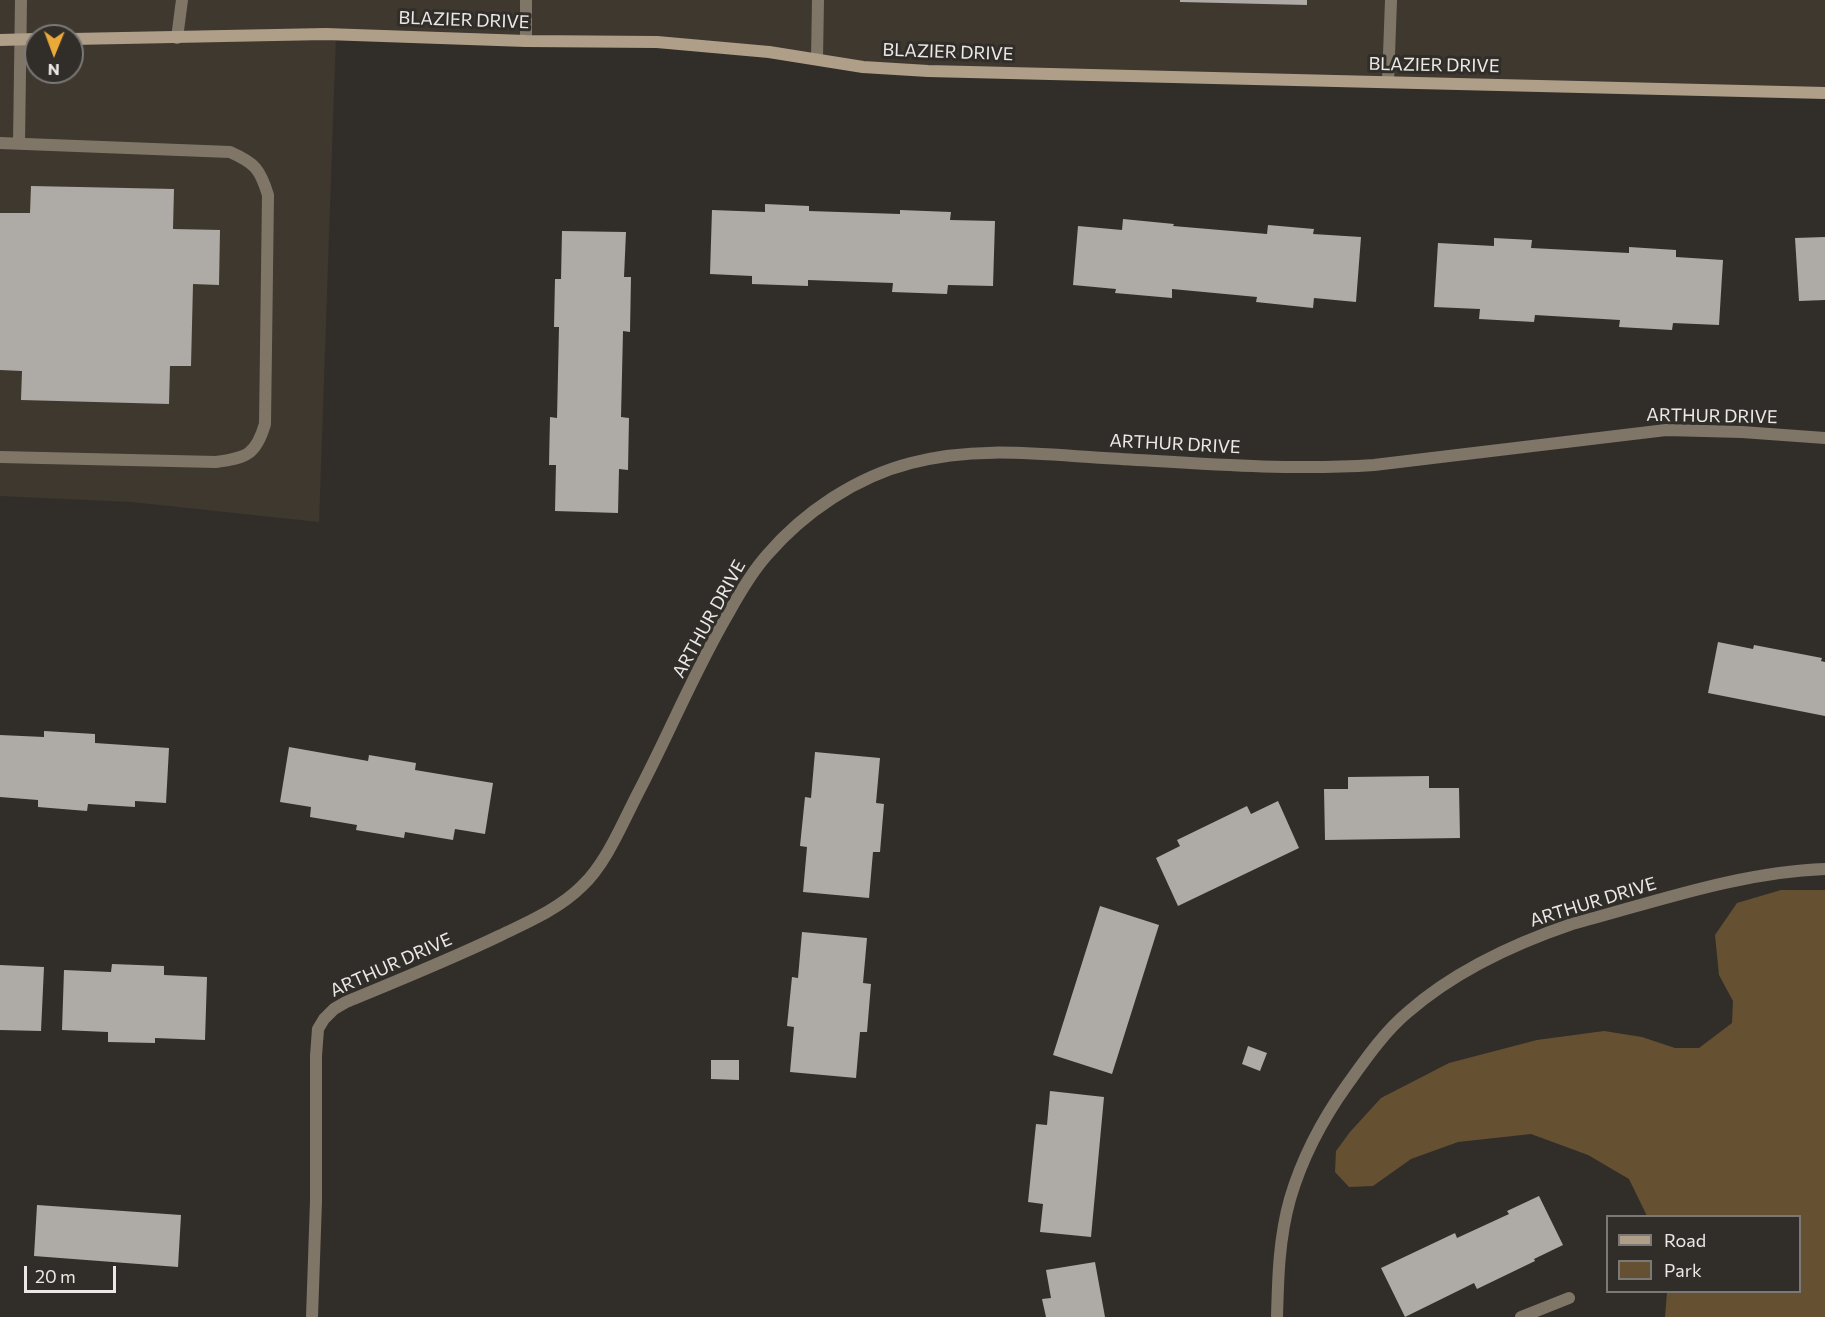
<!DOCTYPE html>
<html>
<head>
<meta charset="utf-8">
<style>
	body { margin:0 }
	#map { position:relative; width:1825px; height:1317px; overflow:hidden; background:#312e2a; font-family:Commissioner,sans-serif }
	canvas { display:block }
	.legend { position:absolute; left:1606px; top:1215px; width:195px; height:78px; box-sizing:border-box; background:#312e2a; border:2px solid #7b7976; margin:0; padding:8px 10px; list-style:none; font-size:18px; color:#ebe9e7 }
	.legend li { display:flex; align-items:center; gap:12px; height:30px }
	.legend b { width:30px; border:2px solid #7b7976 }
	.north { position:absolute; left:24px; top:24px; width:60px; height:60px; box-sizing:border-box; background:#312e2a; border:2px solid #7b7976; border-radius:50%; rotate:181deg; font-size:16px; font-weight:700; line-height:24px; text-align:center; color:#ebe9e7 }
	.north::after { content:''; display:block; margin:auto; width:21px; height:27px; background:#eba93a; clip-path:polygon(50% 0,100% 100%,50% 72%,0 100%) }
	.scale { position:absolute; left:24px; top:1266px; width:92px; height:27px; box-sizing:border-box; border:3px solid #ebe9e7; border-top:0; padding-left:8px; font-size:18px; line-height:21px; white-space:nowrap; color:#ebe9e7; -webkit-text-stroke:4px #312e2a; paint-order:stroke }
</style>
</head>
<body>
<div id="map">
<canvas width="1825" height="1317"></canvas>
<ul class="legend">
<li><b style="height:8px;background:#af9f88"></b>Road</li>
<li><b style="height:16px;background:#655032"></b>Park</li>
</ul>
<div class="north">N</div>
<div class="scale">20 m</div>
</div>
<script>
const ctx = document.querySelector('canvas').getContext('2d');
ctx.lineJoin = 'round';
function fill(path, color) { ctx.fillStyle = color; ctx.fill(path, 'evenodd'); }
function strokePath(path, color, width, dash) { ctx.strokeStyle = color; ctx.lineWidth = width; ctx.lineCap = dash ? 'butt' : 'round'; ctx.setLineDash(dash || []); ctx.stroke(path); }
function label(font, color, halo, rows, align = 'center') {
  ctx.font = font + ' Commissioner,sans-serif'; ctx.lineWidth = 6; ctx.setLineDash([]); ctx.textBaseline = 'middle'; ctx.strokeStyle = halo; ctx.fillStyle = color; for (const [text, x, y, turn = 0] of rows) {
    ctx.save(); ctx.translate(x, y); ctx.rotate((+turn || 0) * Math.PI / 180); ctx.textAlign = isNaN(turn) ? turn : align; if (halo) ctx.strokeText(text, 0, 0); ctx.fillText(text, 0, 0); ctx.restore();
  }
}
fill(new Path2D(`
	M0,0H1825V93L928,71L769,52L336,34L319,522L132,502L0,496ZM36,36H72V72H36Z`), '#3f382f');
fill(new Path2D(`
	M1781,890H1825V1317H1665L1667,1292H1800V1216H1647L1629,1179L1588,1155L1531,1134L1458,1142L1411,1159L1373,1186L1349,1187L1335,1172L1336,1151L1350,1132L1381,1098L1449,1063L1537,1040L1604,1031L1642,1037L1675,1048H1699L1732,1023L1733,1001L1719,975L1715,935L1737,903Z`), '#655032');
fill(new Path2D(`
	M1180,0H1307V5L1180,2Z
	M31,186L174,189L173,229L220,230L219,285L193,284L191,366H170L169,404L21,400L22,371L0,370V213H30Z
	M765,204L809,206V211L900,214V210L951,212L950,220L995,221L993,286L948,285L947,294L892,292L893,283L808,280V286L752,284V276L710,274L712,210L765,212Z
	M1123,219L1174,224L1173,226L1267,234L1268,225L1314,229L1313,234L1361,237L1356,302L1314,298L1313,308L1256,302L1257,297L1172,289V298L1115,293L1116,289L1073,285L1078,226L1122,230Z
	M562,231L626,232L624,277H631L630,332L623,331L621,417L629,418L628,470L619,469L618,513L555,511L556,465H549L550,417L557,418L559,327H554L555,279H561Z
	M1825,237V300L1799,301L1795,238Z
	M1494,238L1532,240L1531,248L1629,253V247L1676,250V257L1723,260L1719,325L1673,323L1672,330L1619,327L1620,320L1535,315L1534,322L1479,319L1480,309L1434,307L1438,243L1494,246Z
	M1718,642L1753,649L1754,645L1822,658L1821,661L1825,662V716L1708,693Z
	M44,731L95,734V743L169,748L166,803L135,801V807L88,804L87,811L38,807V800L0,797V735L44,737Z
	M289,747L368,761L369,755L416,763L415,770L493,783L485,834L455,829L453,840L405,832L404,838L356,830L357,825L310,817L311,807L280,802Z
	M815,752L880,758L876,803L884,804L880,852H873L869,898L803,892L807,847L800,846L805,797L811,798Z
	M1429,776V788H1459L1460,838L1325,840L1324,789H1348V777Z
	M1278,801L1299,848L1178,906L1156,858L1180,846L1177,840L1247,806L1251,814Z
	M1100,906L1159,925L1112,1074L1053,1055Z
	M802,932L867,938L863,983L871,984L867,1032H860L856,1078L790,1072L794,1027L787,1026L792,977L798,978Z
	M112,964L164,966V975L207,977L205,1040L155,1038V1043L108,1042V1032L62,1030L64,970L111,972Z
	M0,965L44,967L41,1031L0,1030Z
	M1248,1046L1267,1053L1260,1071L1242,1064Z
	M711,1060H739V1080L711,1079Z
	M1050,1091L1104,1097L1091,1237L1040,1232L1043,1204L1028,1202L1036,1124L1047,1125Z
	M1539,1196L1563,1245L1534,1259L1535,1261L1477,1289L1474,1283L1405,1317L1381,1268L1455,1233L1457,1238L1509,1214L1507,1211Z
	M37,1205L181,1215L178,1267L34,1256Z
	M1095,1262L1105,1317H1046L1042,1299L1051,1298L1046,1270Z`), '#aeaba6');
strokePath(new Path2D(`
	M526,0V41
	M177,38L182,0
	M817,59L818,0
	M1388,82L1391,0
	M0,143L230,152C255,163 260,169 268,195L265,424C256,455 246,458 216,462L0,457
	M19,143L21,0
	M1521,1317L1569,1298`), '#807668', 12);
strokePath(new Path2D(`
	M312,1317L316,1201V1056L318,1029L324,1019L334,1009L346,1002C397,981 449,960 499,936C528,922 559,909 582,886C606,864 623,822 638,793C669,734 694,672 728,614C739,594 751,573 767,555C804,512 856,477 911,463C975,446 1039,454 1104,458C1194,463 1284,471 1374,465L1666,430L1742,432L1825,438
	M1277,1317C1278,1277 1279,1238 1290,1199C1302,1158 1322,1120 1347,1085C1365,1060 1384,1032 1408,1012C1455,971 1513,944 1572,924C1655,902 1739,872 1825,869`), '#807668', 12);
strokePath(new Path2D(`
	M72,39L326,34L526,41L657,42L769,52L863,67L928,71L1825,93
	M0,40L36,39`), '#af9f88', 12);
label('18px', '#ebe9e7', '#312e2a', [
	["BLAZIER DRIVE",464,20,2],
	["BLAZIER DRIVE",948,52,2],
	["BLAZIER DRIVE",1434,65,1],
	["ARTHUR DRIVE",1712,416,1],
	["ARTHUR DRIVE",1175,444,3],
	["ARTHUR DRIVE",709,619,-61],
	["ARTHUR DRIVE",1593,902,-17],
	["ARTHUR DRIVE",391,965,-24]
]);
</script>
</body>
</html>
